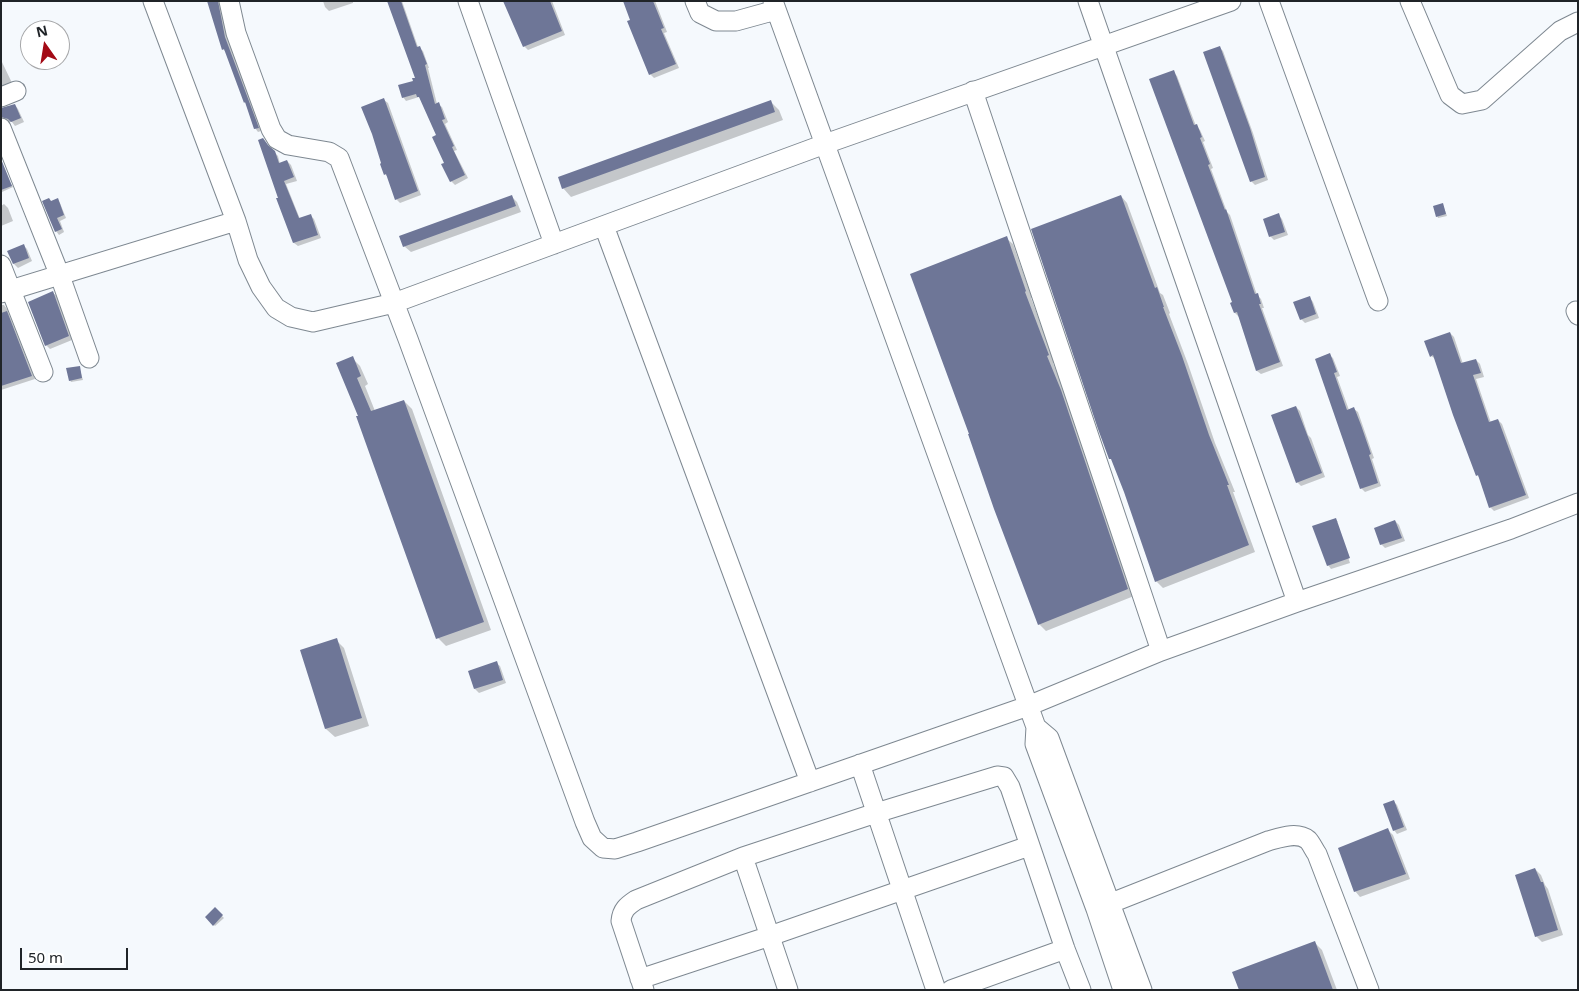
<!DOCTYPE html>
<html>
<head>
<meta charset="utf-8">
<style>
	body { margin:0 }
	#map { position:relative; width:1579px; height:991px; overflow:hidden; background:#f5f9fd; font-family:"Noto Sans",sans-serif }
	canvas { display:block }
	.frame { position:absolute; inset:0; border:2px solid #202428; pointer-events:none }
	.north { position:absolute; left:20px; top:20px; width:50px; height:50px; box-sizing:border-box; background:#fff; border:1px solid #a6a7a9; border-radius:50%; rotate:347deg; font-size:14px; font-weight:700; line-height:20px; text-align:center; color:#202428 }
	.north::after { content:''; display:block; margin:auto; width:18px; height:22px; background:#a30a15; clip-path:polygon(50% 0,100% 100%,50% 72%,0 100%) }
	.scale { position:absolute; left:20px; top:948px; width:108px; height:22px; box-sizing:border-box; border:2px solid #202428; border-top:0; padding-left:6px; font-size:15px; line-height:18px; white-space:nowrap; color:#202428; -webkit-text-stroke:4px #fff; paint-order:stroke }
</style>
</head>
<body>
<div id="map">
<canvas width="1579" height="991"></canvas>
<div class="frame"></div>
<div class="north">N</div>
<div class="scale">50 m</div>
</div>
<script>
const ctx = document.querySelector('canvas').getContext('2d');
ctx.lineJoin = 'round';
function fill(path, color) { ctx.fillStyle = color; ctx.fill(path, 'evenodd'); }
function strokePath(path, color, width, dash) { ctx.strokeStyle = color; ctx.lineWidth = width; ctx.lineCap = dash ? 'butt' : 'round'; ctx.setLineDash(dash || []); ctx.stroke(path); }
fill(new Path2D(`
	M208,1H221V8L229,41L261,131L258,132L255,128L247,105L245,102L226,52L223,49Z
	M323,1H353V3L329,11L325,7Z
	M389,1H402L418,47L423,51L429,68H428L437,104L442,107L448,122L445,124L457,150L454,151L468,178L455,185L451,181L437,136L422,100L419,97L406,101L403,97L417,79Z
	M507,1H552L565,35L528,50L524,46Z
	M624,1H655L667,32L664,33L679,68L654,78L650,74Z
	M1219,47L1223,51L1253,133L1268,180L1255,185L1251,181Z
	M1,60L13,85L1,89Z
	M1173,72L1177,76L1196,126L1200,130L1205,141L1203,142L1213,168L1211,169L1227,212L1230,215L1257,295L1261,299L1264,308H1262L1283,366L1261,374L1257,371L1239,317L1235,313Z
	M384,100L388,103L421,195L400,203L396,199L388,177L385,174Z
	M770,101L779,110L783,120L571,197L563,188Z
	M15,105L18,109L24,122L15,126L12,122L4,121L1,117V109Z
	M270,148L278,156L280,164L287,161L291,165L297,181L286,184L300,219L311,216L314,219L321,238L298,246L294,243L278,199L280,198Z
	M7,177L13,187L2,192L1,179Z
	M511,196L517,202L521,212L411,252L404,246Z
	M1121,196L1127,203L1160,293L1163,295L1170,313L1169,314L1188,364L1215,443L1235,492H1233L1255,552L1163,588L1156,581Z
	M57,199L60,203L66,218L60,221L64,232L59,235L56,231L51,202Z
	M4,204L8,208L13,221L1,226V206Z
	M1443,205L1447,216L1438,218L1434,207Z
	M1278,215L1282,219L1288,235L1274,240L1270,236Z
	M1006,238L1013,244L1032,298H1031L1055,362L1053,363L1067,398L1134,596L1046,631L1039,624Z
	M23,245L27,249L32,261L18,268L14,264L9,252Z
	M53,293L57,296L72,340L50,349L46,345Z
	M1310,298L1313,302L1319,318L1305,323L1301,319Z
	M1,305H4L7,309L35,379L1,390Z
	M1450,333L1454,337L1463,364L1476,360L1480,364L1484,377L1476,379L1491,423L1498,420L1502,424L1529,498L1494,511L1490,507L1480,478L1477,475L1436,359L1431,356Z
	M1329,355L1333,358L1340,376L1337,377L1349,410L1354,409L1358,412L1374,458L1372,459L1381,486L1365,492L1361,488Z
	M352,358L360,366L368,384L365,386L375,411L404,401L412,409L491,630L446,646L438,638L360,417Z
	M79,367L83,380L71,382L70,380Z
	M1296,407L1300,411L1308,435L1311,438L1325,477L1301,486L1297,482Z
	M1335,519L1338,522H1336L1350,563L1331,569L1328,565Z
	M1395,521L1399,525L1405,541L1385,548L1381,544Z
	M336,640L344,648L369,726L335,737L326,729L301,651Z
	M496,663L500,666L506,683L479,693L475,689L469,672Z
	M1393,801L1397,805L1407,830L1397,834L1394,830Z
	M1388,830L1393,835L1410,879L1360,897L1355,891Z
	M1535,869L1541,875L1545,885L1548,889L1563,935L1542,942L1536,936Z
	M215,909L224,918L215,926L206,917Z
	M1314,942L1322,950L1337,990H1240Z`), '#0003');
fill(new Path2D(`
	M207,1H218L225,37L259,128L254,129L245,102L244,103L224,49L222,50Z
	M387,1H401L417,47L420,46L427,64L425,65L435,104L439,102L445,119L442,120L454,146L452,147L465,175L450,182L441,164L444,163L432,137L436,135L419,97H417L416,94L402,98L398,85L413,81L412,78H415Z
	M503,1H550L562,31L523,47Z
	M623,1H653L664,28L661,29L676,64L649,75L627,21L630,20Z
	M1220,46L1250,128L1265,177L1250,182L1203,52Z
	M1174,70L1194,125L1197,124L1202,137L1200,138L1210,164L1208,165L1225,210L1226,209L1255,294L1258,293L1261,304H1259L1280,362L1256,371L1237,312L1234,313L1230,303L1232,302L1149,79Z
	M384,98L418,191L395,200L386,174L384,175L380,164L381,163L372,134L361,107Z
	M771,100L775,112L562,189L558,177Z
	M15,104L21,118L11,122L8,119L1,117V108Z
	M263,138L268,145L275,151L279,163L287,160L294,177L284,181L299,218L311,214L318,235L293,243L276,198H278L258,140Z
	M1,159L12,186L1,190Z
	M512,195L516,206L403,247L399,236Z
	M1121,195L1155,288L1157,287L1164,307H1163L1182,356L1209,435L1229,485H1227L1249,545L1155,582L1124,492L1111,459H1109L1098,429L1031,229Z
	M49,198L51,201L58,198L64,215L57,218L62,229L55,232L42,201Z
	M1443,203L1446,214L1436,217L1433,206Z
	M1279,213L1285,232L1269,237L1263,219Z
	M1007,236L1026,291L1025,292L1049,355L1047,356L1061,390L1128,589L1038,625L994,509L968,434H969L910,274Z
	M24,244L29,258L13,264L7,251Z
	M53,291L69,336L45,346L28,302Z
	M1310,296L1316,314L1300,320L1293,302Z
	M7,311L32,376L1,386V313Z
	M1450,332L1461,363L1476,359L1481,373L1473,375L1489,422L1498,419L1526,495L1489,508L1478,475L1476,476L1453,415L1433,355L1430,357L1424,341Z
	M1330,353L1337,372L1334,373L1347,410L1354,407L1361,425L1371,454L1369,455L1378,483L1360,489L1315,359Z
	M353,356L361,376L357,378L371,411L404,400L484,622L436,639L356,416H358L336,363Z
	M80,366L82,378L69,381L66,368Z
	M1296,406L1322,473L1296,483L1271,415Z
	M1336,518L1350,558L1327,566L1312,526Z
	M1395,520L1402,538L1380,545L1374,528Z
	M337,638L362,718L325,729L300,650Z
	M497,661L503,680L474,689L468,671Z
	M1394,800L1404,827L1393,831L1383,804Z
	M1388,828L1406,874L1354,892L1338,848Z
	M1535,868L1541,882H1543L1558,930L1535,937L1515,875Z
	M215,907L223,915L213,926L205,917Z
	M1315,941L1333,990H1239L1232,972Z`), '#6e7697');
const minor = new Path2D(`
	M153,1L236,221L248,260L261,287L276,308L291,317L313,322L394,303L825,144L1231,1
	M229,1L236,33L271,129L277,139L288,145L329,152L339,158L408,339L585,822L592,838L603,848L615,849L637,842L1028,706L1161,651L1297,602L1511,529L1578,503
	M468,1L554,244
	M695,1L700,13L716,21H736L776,10
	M773,1L1036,727L1035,744L1096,909L1123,990
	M1088,1L1297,602
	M1269,1L1378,301
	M1410,1L1450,95L1462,104L1482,100L1560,31L1578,22
	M973,91L1161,651
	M1,97L16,91
	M1,128L60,276L89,358
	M604,226L810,782
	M1,265L43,372
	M1,293L236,221
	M1576,311L1578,315
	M1036,727L1049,738L1142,990
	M860,764L936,990
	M743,857L788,990
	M1096,909L1268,841C1279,838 1297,831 1308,840C1311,843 1314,850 1317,854L1369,990
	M640,979L770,936L1029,846
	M644,990L621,921C622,910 627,906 636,900L743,857L876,813L997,776L1004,777L1010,787L1065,949L1081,990
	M951,990L1065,949`);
strokePath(minor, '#7e8891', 21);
strokePath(minor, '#fff', 19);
</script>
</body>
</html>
